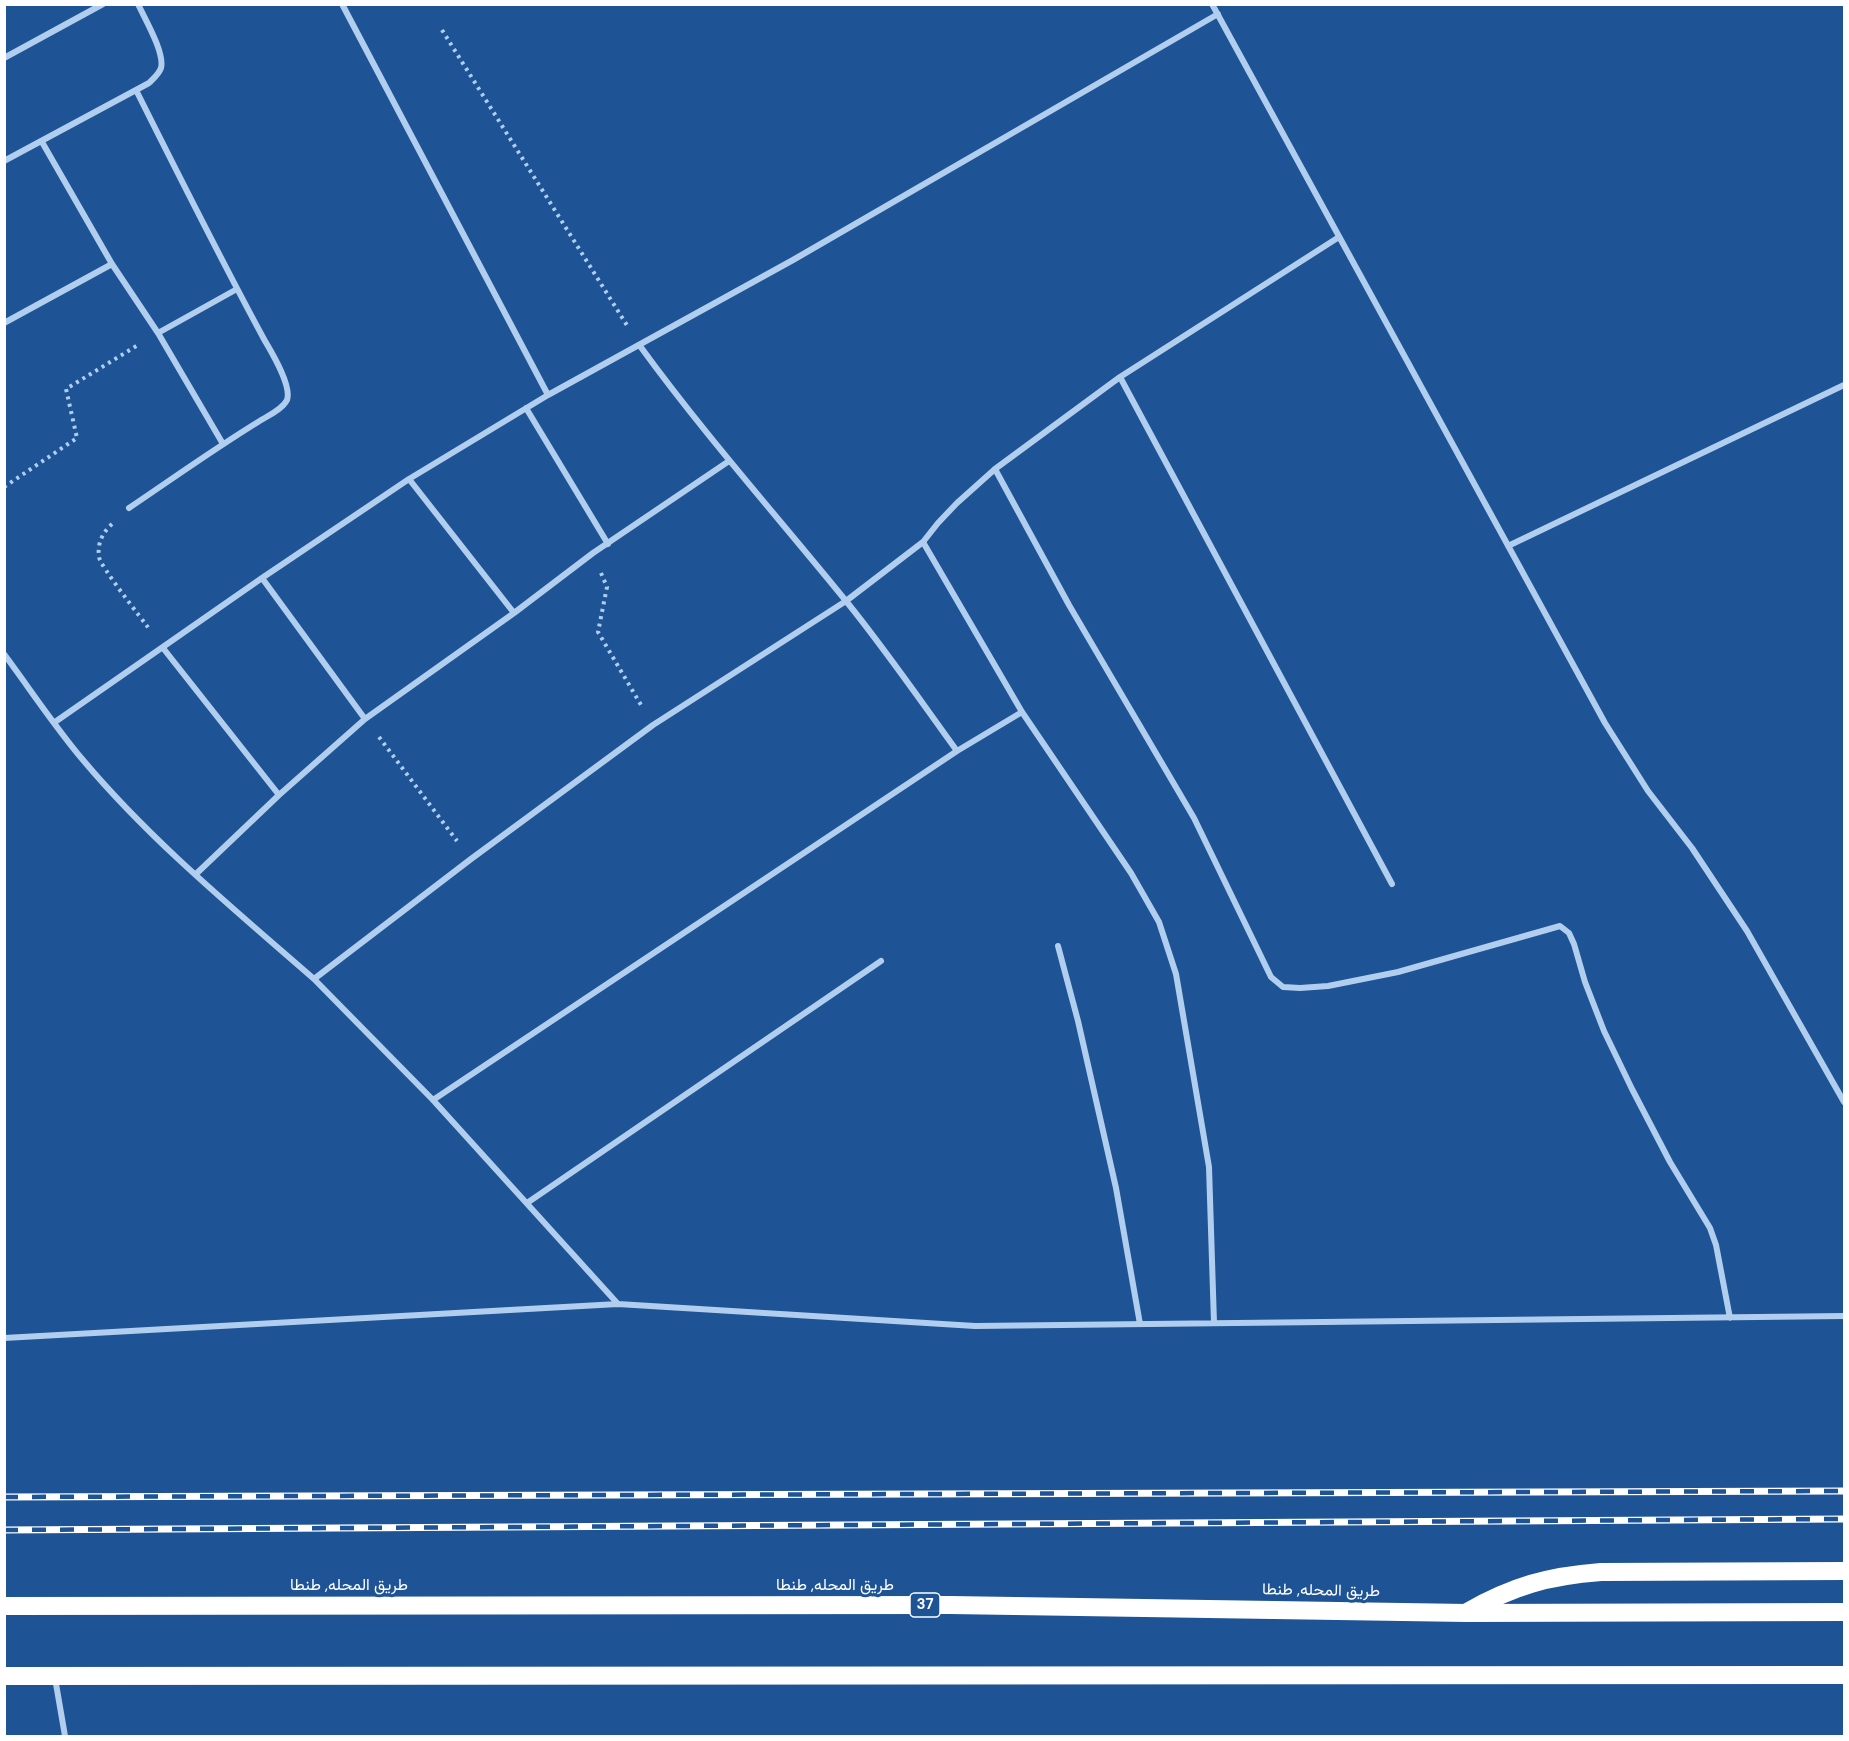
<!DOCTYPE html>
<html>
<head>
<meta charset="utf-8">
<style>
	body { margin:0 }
	#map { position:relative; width:1849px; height:1741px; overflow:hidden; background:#1e5396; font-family:"DM Sans",sans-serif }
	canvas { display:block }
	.frame { position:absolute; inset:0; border:6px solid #fff; pointer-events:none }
</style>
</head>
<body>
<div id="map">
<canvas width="1849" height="1741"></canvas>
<div class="frame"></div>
</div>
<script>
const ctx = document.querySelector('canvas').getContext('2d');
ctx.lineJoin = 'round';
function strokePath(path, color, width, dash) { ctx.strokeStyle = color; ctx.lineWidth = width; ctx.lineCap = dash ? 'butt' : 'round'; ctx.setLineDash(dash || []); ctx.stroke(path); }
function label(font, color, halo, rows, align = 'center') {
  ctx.font = font + ' "DM Sans",Vazirmatn,sans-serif'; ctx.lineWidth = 6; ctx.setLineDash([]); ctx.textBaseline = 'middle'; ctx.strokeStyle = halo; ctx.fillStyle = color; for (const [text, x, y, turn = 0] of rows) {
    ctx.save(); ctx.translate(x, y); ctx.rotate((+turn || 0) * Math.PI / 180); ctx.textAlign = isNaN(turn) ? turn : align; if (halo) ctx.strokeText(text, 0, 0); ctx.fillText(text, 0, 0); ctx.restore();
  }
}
strokePath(new Path2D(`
	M442,30L628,327
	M4,487L77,438L66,389L138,345
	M112,524C103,532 97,543 99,557C100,566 142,619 150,630
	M601,573L607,587L598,632L641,705
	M379,737L457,841`), '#b2ceef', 4, [3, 4.5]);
strokePath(new Path2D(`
	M342,4L548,395
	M1212,4L1605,723L1648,791L1692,848L1747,931L1844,1102
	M4,58L103,4
	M42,142L112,264L158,333L223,444
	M4,161L149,83C154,78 159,74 161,68C165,53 145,19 138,4
	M4,323L112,264
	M158,333L237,289
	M640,346C704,434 777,516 846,601C885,649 920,700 957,751
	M1120,377L1392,884
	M526,408L608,544
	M995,469L1069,605L1194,818L1271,977L1283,987L1300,988L1328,986L1398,972L1560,926L1569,933L1574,944L1585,982L1604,1031L1632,1089L1670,1162L1710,1228L1716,1245L1730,1318
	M409,479L514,613
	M129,508C172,479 214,449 258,422C267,416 282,410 287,400C292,386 272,353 265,341C220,258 178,174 136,90
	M923,542L1022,712L1131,873L1159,922L1176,974L1209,1167L1214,1323
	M1508,546L1844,385
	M262,578L365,719
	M163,648L279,795L365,719L514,613L593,553L729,461
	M4,654C30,689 55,727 83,760C151,841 235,910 314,979
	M55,722L262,578L409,479L548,395L793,260L1218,14
	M196,874L279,795
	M1058,946L1078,1021L1116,1188L1140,1324
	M433,1100L957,751L1022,712
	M527,1203L881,961
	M618,1304L433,1100L314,979L471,859L653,725L846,601L923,542L938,523L957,503L995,469L1120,377L1339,237
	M4,1338L618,1304L975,1326L1844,1316
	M55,1678L65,1736`), '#b2ceef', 6);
strokePath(new Path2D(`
	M4,1606L950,1605L1467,1613L1844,1612
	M1467,1612C1513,1586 1548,1576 1601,1572L1844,1571
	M4,1676L1844,1675`), '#fff', 18);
const rail = new Path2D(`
	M4,1497L1844,1491
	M4,1530L1844,1519`);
strokePath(rail, '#fff', 7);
strokePath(rail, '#1e5396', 4.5, [14]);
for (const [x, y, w] of [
	[925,1605,30]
]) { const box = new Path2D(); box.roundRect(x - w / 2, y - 12, w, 24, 4.5); ctx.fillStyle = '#1e5396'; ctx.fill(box); strokePath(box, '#fff', 1.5); }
label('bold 15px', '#fff', null, [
	["37",925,1605]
]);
label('16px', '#fff', '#1e5396', [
	["طريق المحله, طنطا",349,1586],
	["طريق المحله, طنطا",835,1586],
	["طريق المحله, طنطا",1321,1591,1]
]);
</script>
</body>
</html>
